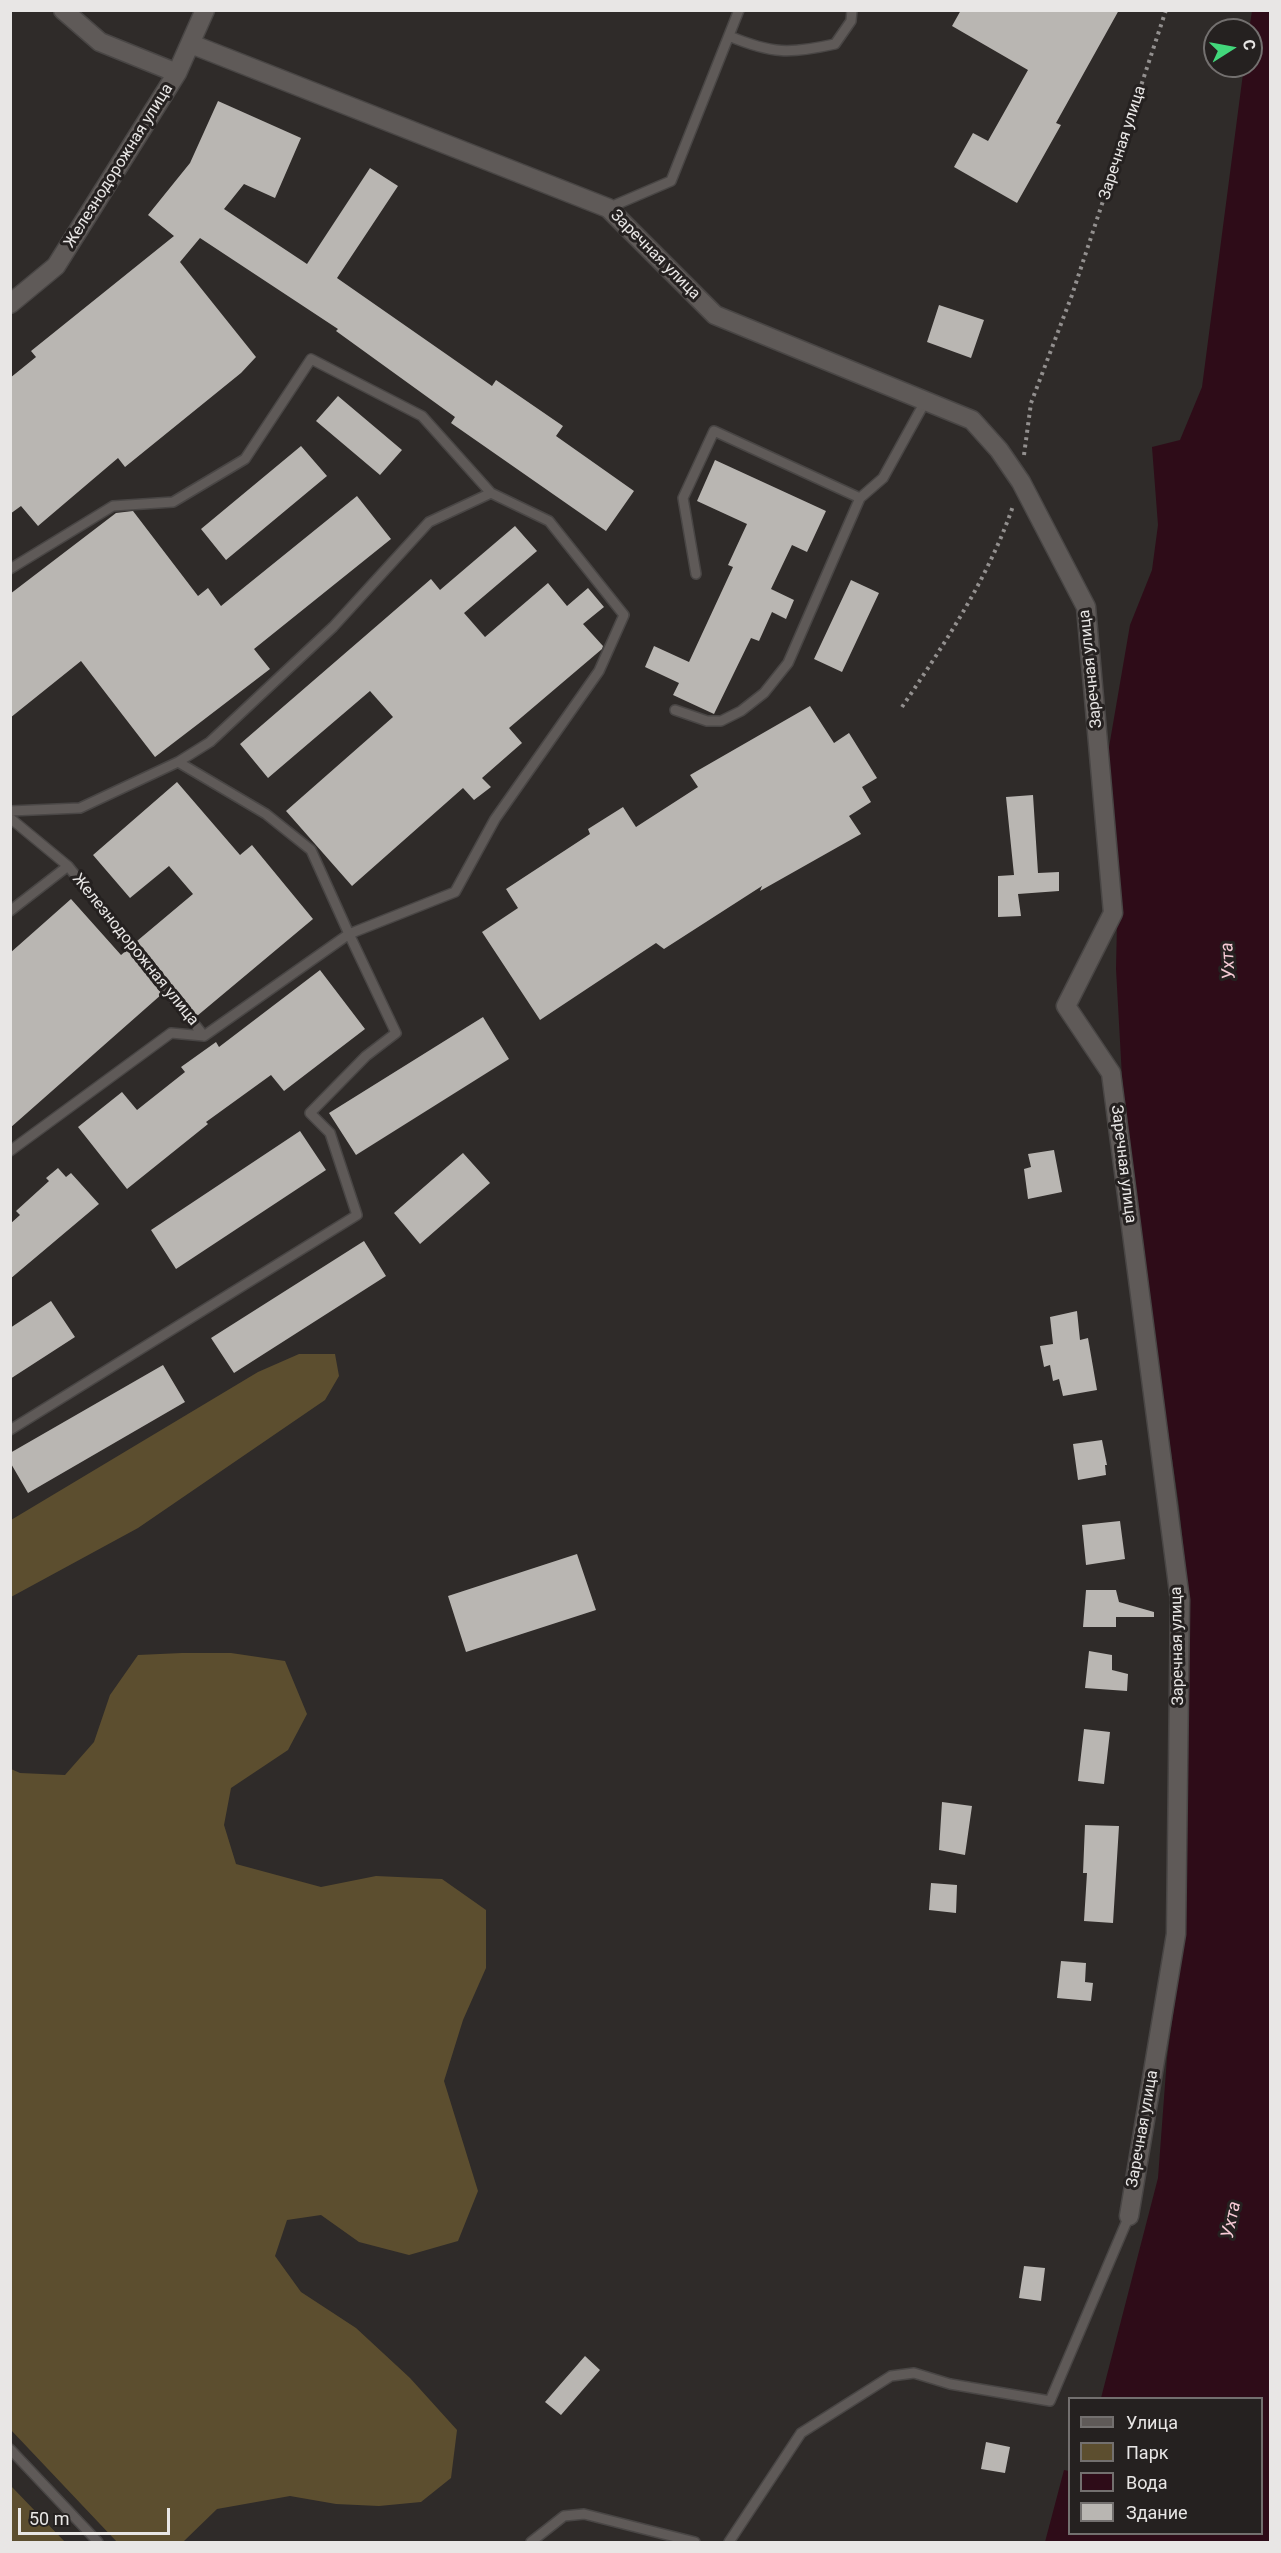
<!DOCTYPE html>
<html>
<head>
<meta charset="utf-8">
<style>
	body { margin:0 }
	#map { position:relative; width:1281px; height:2553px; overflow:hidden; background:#2f2b29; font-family:Roboto,sans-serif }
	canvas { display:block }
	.frame { position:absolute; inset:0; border:12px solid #e8e6e5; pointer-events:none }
	.legend { position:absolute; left:1068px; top:2397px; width:195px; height:138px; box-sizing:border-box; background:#252120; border:2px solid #73706f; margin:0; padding:8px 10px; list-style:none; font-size:18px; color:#e8e6e5 }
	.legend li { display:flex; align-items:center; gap:12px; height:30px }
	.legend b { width:30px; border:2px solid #73706f }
	.north { position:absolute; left:1203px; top:18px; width:60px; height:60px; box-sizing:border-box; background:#252120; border:2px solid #73706f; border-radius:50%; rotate:79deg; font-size:16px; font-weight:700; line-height:24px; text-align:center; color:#e8e6e5 }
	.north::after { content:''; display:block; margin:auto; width:21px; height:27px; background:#42d77b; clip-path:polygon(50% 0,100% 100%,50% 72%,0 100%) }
	.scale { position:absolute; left:18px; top:2508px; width:152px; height:27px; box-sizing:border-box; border:3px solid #e8e6e5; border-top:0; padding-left:8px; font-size:18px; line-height:21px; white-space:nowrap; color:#e8e6e5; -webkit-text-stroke:4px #252120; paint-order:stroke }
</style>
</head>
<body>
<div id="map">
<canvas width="1281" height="2553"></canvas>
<div class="frame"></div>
<ul class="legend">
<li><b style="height:8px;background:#5f5a58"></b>Улица</li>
<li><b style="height:16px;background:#5c4e2f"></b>Парк</li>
<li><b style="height:16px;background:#2e0c18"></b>Вода</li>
<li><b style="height:16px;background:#b9b6b2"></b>Здание</li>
</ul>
<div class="north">С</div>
<div class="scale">50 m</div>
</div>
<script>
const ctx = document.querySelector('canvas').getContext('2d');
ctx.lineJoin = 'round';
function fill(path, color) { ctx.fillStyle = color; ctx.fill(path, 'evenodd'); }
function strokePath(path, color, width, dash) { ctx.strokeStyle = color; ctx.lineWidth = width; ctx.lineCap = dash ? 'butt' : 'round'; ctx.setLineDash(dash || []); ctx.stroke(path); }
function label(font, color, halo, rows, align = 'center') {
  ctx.font = font + ' Roboto,sans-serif'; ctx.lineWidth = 6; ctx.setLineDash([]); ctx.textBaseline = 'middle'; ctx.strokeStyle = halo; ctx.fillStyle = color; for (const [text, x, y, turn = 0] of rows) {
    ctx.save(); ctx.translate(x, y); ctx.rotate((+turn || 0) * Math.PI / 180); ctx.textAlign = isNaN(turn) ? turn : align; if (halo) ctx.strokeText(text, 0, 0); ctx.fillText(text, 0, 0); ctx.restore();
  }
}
fill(new Path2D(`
	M299,1354H335L339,1376L325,1400L138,1528L11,1597V1520L258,1372Z
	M182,1653H231L285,1661L307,1714L288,1750L231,1788L224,1825L236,1864L321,1887L376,1876L442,1879L486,1910V1968L463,2020L444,2081L478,2191L458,2241L409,2255L359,2242L321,2215L287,2220L275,2256L301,2292L356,2328L410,2378L457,2430L451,2478L421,2502L379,2506L336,2504L290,2496L217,2509L183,2542H117L11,2430V1769L20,1773L65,1775L94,1742L110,1695L138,1655Z
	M11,2486L65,2542H11Z`), '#5c4e2f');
fill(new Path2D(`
	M1252,11H1270V2542H1045L1064,2470L1069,2471L1070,2534H1262V2398H1101L1158,2178L1167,2058L1181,1958L1186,1867L1185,1717L1189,1601L1179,1506L1138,1228L1122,1077L1116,969L1118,875L1108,753L1130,625L1152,570L1158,525L1152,447L1180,440L1202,387L1244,66H1251L1249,30Z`), '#2e0c18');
fill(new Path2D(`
	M961,10H1119L1056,123L1061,125L1017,203L954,167L973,133L988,141L1028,70L952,26Z
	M218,101L301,138L275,198L244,184L224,209L307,264L370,168L398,186L337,278L492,386L496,380L563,426L556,436L634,491L606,531L451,423L455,417L336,331L338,329L200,238L180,262L256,357L241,373L125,467L118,458L38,526L21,506L10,514V378L36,357L31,351L174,236L148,215L190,163Z
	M939,305L984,320L971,358L927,342Z
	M338,396L402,450L380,475L316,421Z
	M301,446L327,476L226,560L201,529Z
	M715,460L826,511L807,552L792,545L771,589L794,600L786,619L772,612L759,641L751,638L714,714L673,695L679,683L645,667L654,646L689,662L733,567L728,565L747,524L697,501Z
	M357,496L391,539L254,649L270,669L155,757L81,661L10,718V594L116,513L133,511L198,596L208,588L221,606Z
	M515,526L537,551L464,613L485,637L548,583L567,606L588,588L604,607L583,624L603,646L602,649L509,728L522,743L482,778L491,787L474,800L463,788L352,886L286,811L393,717L370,691L268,778L240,744L431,579L440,590Z
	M851,580L879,593L842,672L814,659Z
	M810,706L834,743L849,733L877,778L862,787L871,802L849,816L861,834L760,891L762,886L664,949L656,943L540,1020L482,932L518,908L506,889L590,834L588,829L623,807L636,827L698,787L690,775Z
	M177,782L240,855L252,845L313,919L197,1016L137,941L193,894L169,866L130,898L93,855Z
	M1033,795L1038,873L1059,872V891L1018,894L1021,916L998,917V876L1014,875L1006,797Z
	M71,899L121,955L127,950L162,994L10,1128V953Z
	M320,970L365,1029L284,1091L271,1075L206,1122L208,1124L127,1189L78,1127L122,1092L137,1110L185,1072L181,1067L216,1042L219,1047Z
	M483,1017L509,1059L356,1155L329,1113Z
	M300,1131L326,1170L176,1269L151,1230Z
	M1054,1150L1062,1192L1028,1199L1024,1169L1031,1167L1028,1154Z
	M463,1153L490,1183L420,1244L394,1213Z
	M58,1168L66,1177L71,1173L99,1204L10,1279V1224L20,1215L16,1211L49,1181L46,1178Z
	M364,1241L386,1276L234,1373L211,1338Z
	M51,1301L75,1337L10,1379V1328Z
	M1077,1311L1080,1340L1088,1338L1097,1390L1063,1396L1059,1379L1053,1381L1050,1365L1044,1367L1040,1346L1053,1344L1050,1317Z
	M163,1365L185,1402L28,1493L10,1462V1453Z
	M1102,1440L1107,1465H1105L1106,1475L1078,1480L1073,1444Z
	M1120,1521L1125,1559L1086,1565L1082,1525Z
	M577,1554L596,1610L466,1652L448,1596Z
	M1086,1590H1116L1119,1602L1154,1612V1617H1116V1627H1083Z
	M1089,1651L1112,1655V1670L1128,1674L1127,1691L1085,1688Z
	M1084,1729L1110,1732L1104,1784L1078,1781Z
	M942,1802L972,1806L965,1855L939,1850Z
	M1085,1825L1119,1826L1113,1923L1084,1921L1087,1873H1083Z
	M931,1883L957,1885L956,1913L929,1910Z
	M1061,1961L1086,1963L1085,1982L1093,1983L1091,2001L1057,1998Z
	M1024,2266L1045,2268L1041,2301L1019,2298Z
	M585,2356L600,2370L561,2415L545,2402Z
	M986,2442L1010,2447L1005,2473L981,2469Z`), '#b9b6b2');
const lane = new Path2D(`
	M729,36C772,54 790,54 835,44L851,21L852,10
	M608,208L671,181L739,10
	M10,569L113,506L173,502L245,459L311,359L422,416L491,493
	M696,574L683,498L714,431L860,498
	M675,710L707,721H721L741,711L764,693L788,663L860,498L883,478L926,400
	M10,811L80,808L178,762L210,742L333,627L429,522L491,493L549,521L624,615L599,671L495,819L455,892L349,934L396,1033L366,1056L310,1113L330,1133L357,1215L10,1430
	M10,818L68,866L204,1036L349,934L311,850L266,814L178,762
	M10,911L68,866
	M10,1151L171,1033L204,1036
	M10,2449L98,2542
	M531,2542L564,2516L584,2514L695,2542
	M729,2542L801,2433L891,2376L914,2373L950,2384L1050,2401L1129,2216`);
const street = new Path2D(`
	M63,10L100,42L177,73
	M191,44L608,208L715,315L972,420L999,450L1021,482L1086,607L1113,913L1066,1006L1111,1073L1180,1600L1176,1934L1129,2216
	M10,304L56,266L177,73L205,10`);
strokePath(lane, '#494645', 12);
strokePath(street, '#494645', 21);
strokePath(new Path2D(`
	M1024,455L1031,403L1072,295L1166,10
	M902,707C945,643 988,579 1013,506`), '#93908f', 4, [3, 4.5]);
strokePath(lane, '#5f5a58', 9);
strokePath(street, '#5f5a58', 18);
label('16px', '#e8e6e5', '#252120', [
	["Заречная улица",1123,143,-72],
	["Железнодорожная улица",119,166,-58],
	["Заречная улица",655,255,45],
	["Заречная улица",1091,669,-96],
	["Железнодорожная улица",135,950,51],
	["Заречная улица",1123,1164,83],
	["Заречная улица",1178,1646,-91],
	["Заречная улица",1143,2129,-80]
]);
label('italic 18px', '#f6cad5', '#252120', [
	["Ухта",1229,961,-94],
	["Ухта",1232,2220,-78]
]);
</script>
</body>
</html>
